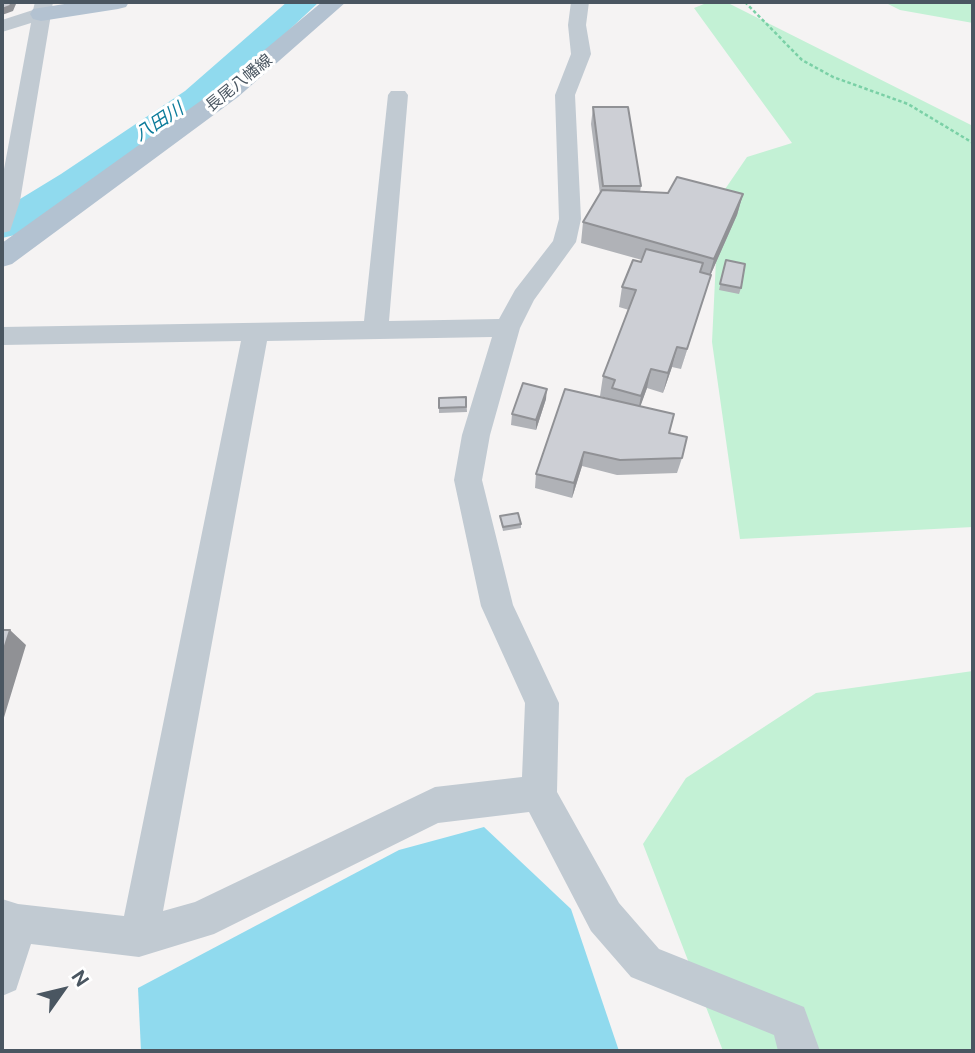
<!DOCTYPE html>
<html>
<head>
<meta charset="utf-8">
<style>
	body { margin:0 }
	#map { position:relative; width:975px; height:1053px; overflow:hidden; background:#f5f3f3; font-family:"Public Sans",sans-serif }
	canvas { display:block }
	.frame { position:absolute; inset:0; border:4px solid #4a5661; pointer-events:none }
	.north { position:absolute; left:28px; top:955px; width:70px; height:70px; -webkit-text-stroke:5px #fff; paint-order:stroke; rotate:56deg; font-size:19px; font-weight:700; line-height:28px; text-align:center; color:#4a5661 }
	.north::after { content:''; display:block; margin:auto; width:24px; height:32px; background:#4a5661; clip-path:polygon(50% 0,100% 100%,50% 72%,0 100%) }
</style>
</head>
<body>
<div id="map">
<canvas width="975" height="1053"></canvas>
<div class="frame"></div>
<div class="north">N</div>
</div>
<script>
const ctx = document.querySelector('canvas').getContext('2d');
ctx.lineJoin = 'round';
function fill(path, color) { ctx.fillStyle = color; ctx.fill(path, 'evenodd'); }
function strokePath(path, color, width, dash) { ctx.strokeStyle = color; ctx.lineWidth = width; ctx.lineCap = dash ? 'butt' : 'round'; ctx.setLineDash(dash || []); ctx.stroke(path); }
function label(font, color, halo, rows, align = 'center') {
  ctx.font = font + ' "Public Sans","Noto Sans JP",sans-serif'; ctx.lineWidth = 6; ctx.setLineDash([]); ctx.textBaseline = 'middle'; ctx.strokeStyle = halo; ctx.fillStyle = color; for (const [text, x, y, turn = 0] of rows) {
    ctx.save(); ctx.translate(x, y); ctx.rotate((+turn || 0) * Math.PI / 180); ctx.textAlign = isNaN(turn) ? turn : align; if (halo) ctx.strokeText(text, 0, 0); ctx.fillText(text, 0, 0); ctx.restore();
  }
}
fill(new Path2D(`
	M709,2H726L973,126V527L740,539L712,342L719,198L747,157L792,143L694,8Z
	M884,2H973V23L900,10Z
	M973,671V1051H723L643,844L686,778L816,693Z`), '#c3f1d5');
fill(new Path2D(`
	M484,827L571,909L619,1051H141L138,988L399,850Z`), '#90daee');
fill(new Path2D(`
	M287,2H319L209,105L87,190L15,235L2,238V210L61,174L185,91Z`), '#90daee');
strokePath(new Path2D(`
	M745,2L802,60L833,77L908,104L973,143`), '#7ad0a6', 2.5, [3.5, 2.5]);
fill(new Path2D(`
	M35,2H53L20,201L10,231L2,233V180L31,23L2,32V20L33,10Z
	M571,2H589L586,25L591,54L575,95L581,219L576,242L534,300L520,328L490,435L482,480L513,605L559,703L557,792L619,903L659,949L804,1007L820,1051H778L774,1035L631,977L591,931L529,812L438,823L214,934L139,957L31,944L16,990L2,996V899L18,904L124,916L241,341L2,345V327L364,321L388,95L391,91H405L408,95L389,321L499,319L515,290L553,241L559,219L555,95L571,54L568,25ZM492,337L462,435L454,480L481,606L525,703L522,777L435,787L195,902L163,911L267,341Z`), '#c1cad2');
fill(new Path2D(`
	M77,2H129L126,7L118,9L41,21L33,19L30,14L33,9Z
	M322,2H346L238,97L12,264L2,267V243L220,87Z`), '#b3c2d1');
fill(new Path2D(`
	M593,107L641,186L640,192L668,193L743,194L737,215L710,276L681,369L672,367L663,393L647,388L640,406L669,433L682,458L677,473L617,475L582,466L572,498L535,488L536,474L610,399L600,396L603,376L629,310L619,307L622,287L642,260L581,243L583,222L600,194L591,124Z
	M726,260L741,288L739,294L719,290Z
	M466,397L467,412L439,413V398Z
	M546,399L536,430L511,425L512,414Z
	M500,516L521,524V528L503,531Z`), '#b0b2b7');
fill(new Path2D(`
	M12,2H15L16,4L13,11L2,15V9Z
	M743,194L737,215L710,276L681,369L714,259Z
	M677,347L672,367L663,393L668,373Z
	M651,369L647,388L637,416L641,396Z
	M547,389L546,399L536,430V420Z
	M584,452L582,466L572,498L574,483Z
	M10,630L26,645L2,724V655Z`), '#909195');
const building = new Path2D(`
	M2,2H12L10,6L2,9Z
	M593,107H628L641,186H603Z
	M677,177L743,194L714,259L583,222L602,190L668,193Z
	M646,249L703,263L700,272L711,275L687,349L677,347L668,373L651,369L641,396L612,388L615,380L603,376L636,290L622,287L633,260L641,262Z
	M726,260L745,264L741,288L720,284Z
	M523,383L547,389L536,420L512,414Z
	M565,389L674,414L669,433L687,437L682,458L620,460L584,452L574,483L536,474Z
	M466,397V407L439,408V398Z
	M518,513L521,524L503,527L500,516Z
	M2,630H10L2,655Z`);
fill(building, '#cdcfd5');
strokePath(building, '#909195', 2);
label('16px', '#4a5661', '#fff', [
	["長尾八幡線",239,83,-39]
]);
label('italic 18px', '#0c7c9b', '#fff', [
	["八田川",159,122,-33]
]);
</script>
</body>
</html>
